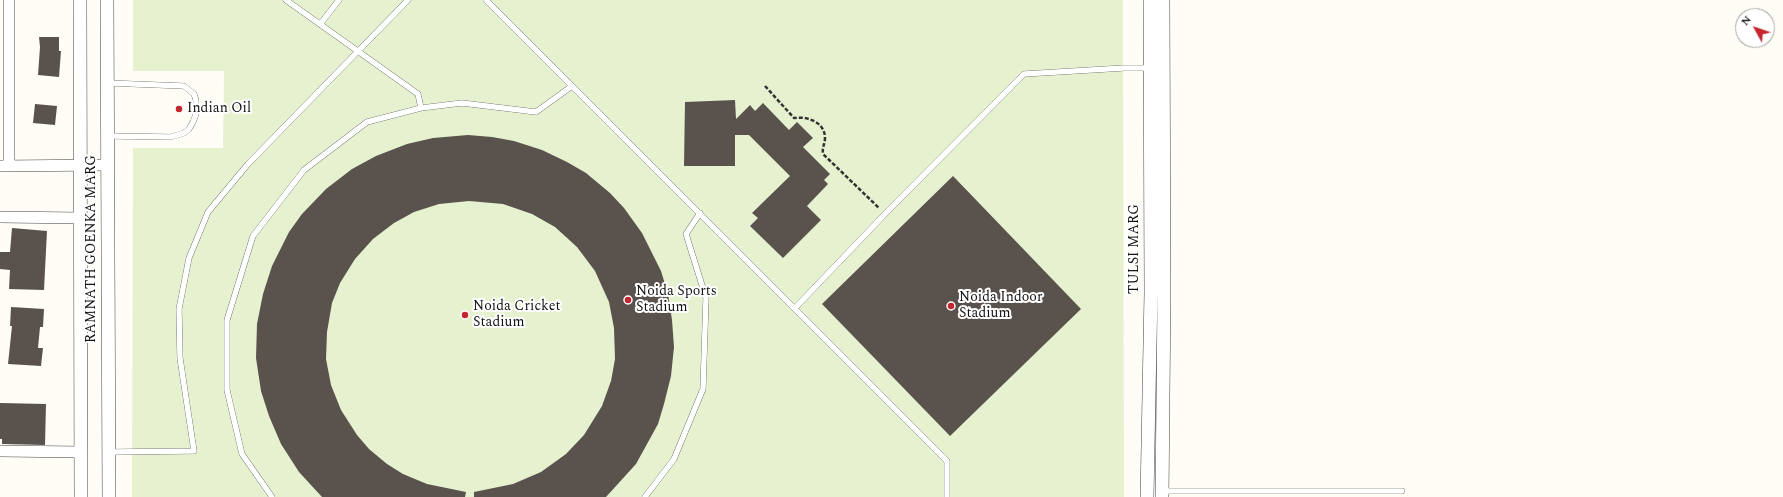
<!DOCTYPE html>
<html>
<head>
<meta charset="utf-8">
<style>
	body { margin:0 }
	#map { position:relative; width:1783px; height:497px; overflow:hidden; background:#fffdf5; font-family:Spectral,serif }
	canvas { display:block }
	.north { position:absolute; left:1735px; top:8px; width:40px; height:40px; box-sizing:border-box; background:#fff; border:1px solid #a0a0a0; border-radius:50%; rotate:310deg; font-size:11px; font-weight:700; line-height:16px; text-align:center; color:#111 }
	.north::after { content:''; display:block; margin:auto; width:14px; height:18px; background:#c4262e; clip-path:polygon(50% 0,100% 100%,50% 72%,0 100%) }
</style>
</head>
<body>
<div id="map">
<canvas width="1783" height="497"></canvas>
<div class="north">N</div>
</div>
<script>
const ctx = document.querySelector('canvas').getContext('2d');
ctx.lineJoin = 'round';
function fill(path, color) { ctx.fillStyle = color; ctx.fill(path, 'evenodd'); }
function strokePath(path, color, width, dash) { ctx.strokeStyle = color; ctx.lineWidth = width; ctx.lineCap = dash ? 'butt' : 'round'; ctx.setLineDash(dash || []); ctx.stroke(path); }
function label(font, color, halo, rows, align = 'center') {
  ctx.font = font + ' Spectral,serif'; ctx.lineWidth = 4; ctx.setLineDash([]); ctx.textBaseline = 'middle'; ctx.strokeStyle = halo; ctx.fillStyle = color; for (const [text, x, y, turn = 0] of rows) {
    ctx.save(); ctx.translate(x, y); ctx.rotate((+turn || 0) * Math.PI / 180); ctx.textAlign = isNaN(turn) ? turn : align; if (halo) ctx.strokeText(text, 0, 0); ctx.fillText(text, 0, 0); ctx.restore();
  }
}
fill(new Path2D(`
	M133,0H1123L1124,497H132L133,148H223L224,71H133Z`), '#e6f2cf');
fill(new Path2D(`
	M39,37H59V51H61L59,77L38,75L40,47Z
	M735,100L736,119L750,105L755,111L763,103L789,130L797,122L813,138L803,147L830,174L824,180L828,184L807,206L821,220L783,258L750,226L758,218L752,213L790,176L749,135H735V166H684L685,102Z
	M35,104L57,106L55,125L33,123Z
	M468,135L492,137L514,141L542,150L567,162L586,173L610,193L624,208L642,233L661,271L668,294L672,320L674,347L671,376L664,404L658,424L636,464L606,497H474V492L513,484L541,472L566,454L584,435L602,406L611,381L615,359L614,328L609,302L595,271L577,247L555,227L532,214L503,204L469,201L439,204L414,212L394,223L373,239L355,259L340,283L332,303L327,332L326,359L331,385L341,410L357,435L369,449L387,464L403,474L427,484L466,492L465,497H322L299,472L281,444L269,416L261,391L256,358L257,324L263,294L272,266L289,232L302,214L326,189L352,169L376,156L407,144L433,138Z
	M953,176L1081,309L950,436L822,304Z
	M12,228L47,231L44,290L9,289L10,270L0,269V252H10Z
	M11,307L44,309L43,327H40L38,348H43L41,366L8,364L12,326H10Z
	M0,403L46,404L45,445L2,444V439H0Z`), '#5a524d');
const service = new Path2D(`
	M286,0L418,94L421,108
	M486,0L947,461V497
	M321,23L339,0
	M108,136L171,137L184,133L189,129L193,122L196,114V100L194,94L184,86L108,83
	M795,308L885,214L1024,74L1124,68H1151
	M109,452L194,451L180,358L179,309L189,258L208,212L248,164L408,0
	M1163,491H1402
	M272,497L242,454L227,390V320L253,236L304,170L367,122L421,108L462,103L536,112L572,86
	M645,497L674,459L703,389L706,298L686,234L700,213`);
const minor = new Path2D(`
	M0,166L108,165
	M9,166V0
	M0,217L81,218
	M0,451L81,452`);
const tertiary = new Path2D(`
	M80,0L81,497
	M107,0L109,497
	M1147,497L1151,293L1150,0
	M1162,497L1164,295L1163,0`);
strokePath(service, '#444', 6);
strokePath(minor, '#444', 12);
strokePath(tertiary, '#444', 14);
strokePath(new Path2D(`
	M765,86L794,118C807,116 825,122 825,138C825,144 822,147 823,154L879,208`), '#333', 2.5, [4, 2]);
strokePath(service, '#fff', 5.5);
strokePath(minor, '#fff', 11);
strokePath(tertiary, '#fff', 13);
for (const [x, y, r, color] of [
	[179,109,4,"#c4262e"],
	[628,300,4,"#c4262e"],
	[951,306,4,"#c4262e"],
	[465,315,4,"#c4262e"]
]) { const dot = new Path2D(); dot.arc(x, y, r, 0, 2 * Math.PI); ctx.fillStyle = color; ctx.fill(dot); strokePath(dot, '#fff', 1.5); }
label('14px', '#111', '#fff', [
	["Indian Oil",187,109],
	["Noida Sports",636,292],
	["Stadium",636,308],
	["Noida Indoor",959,298],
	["Stadium",959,314],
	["Noida Cricket",473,307],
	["Stadium",473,323]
], 'left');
label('14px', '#111', '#fff', [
	["RAMNATH GOENKA MARG",92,249,-90],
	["TULSI MARG",1135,249,-90]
]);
</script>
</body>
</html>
